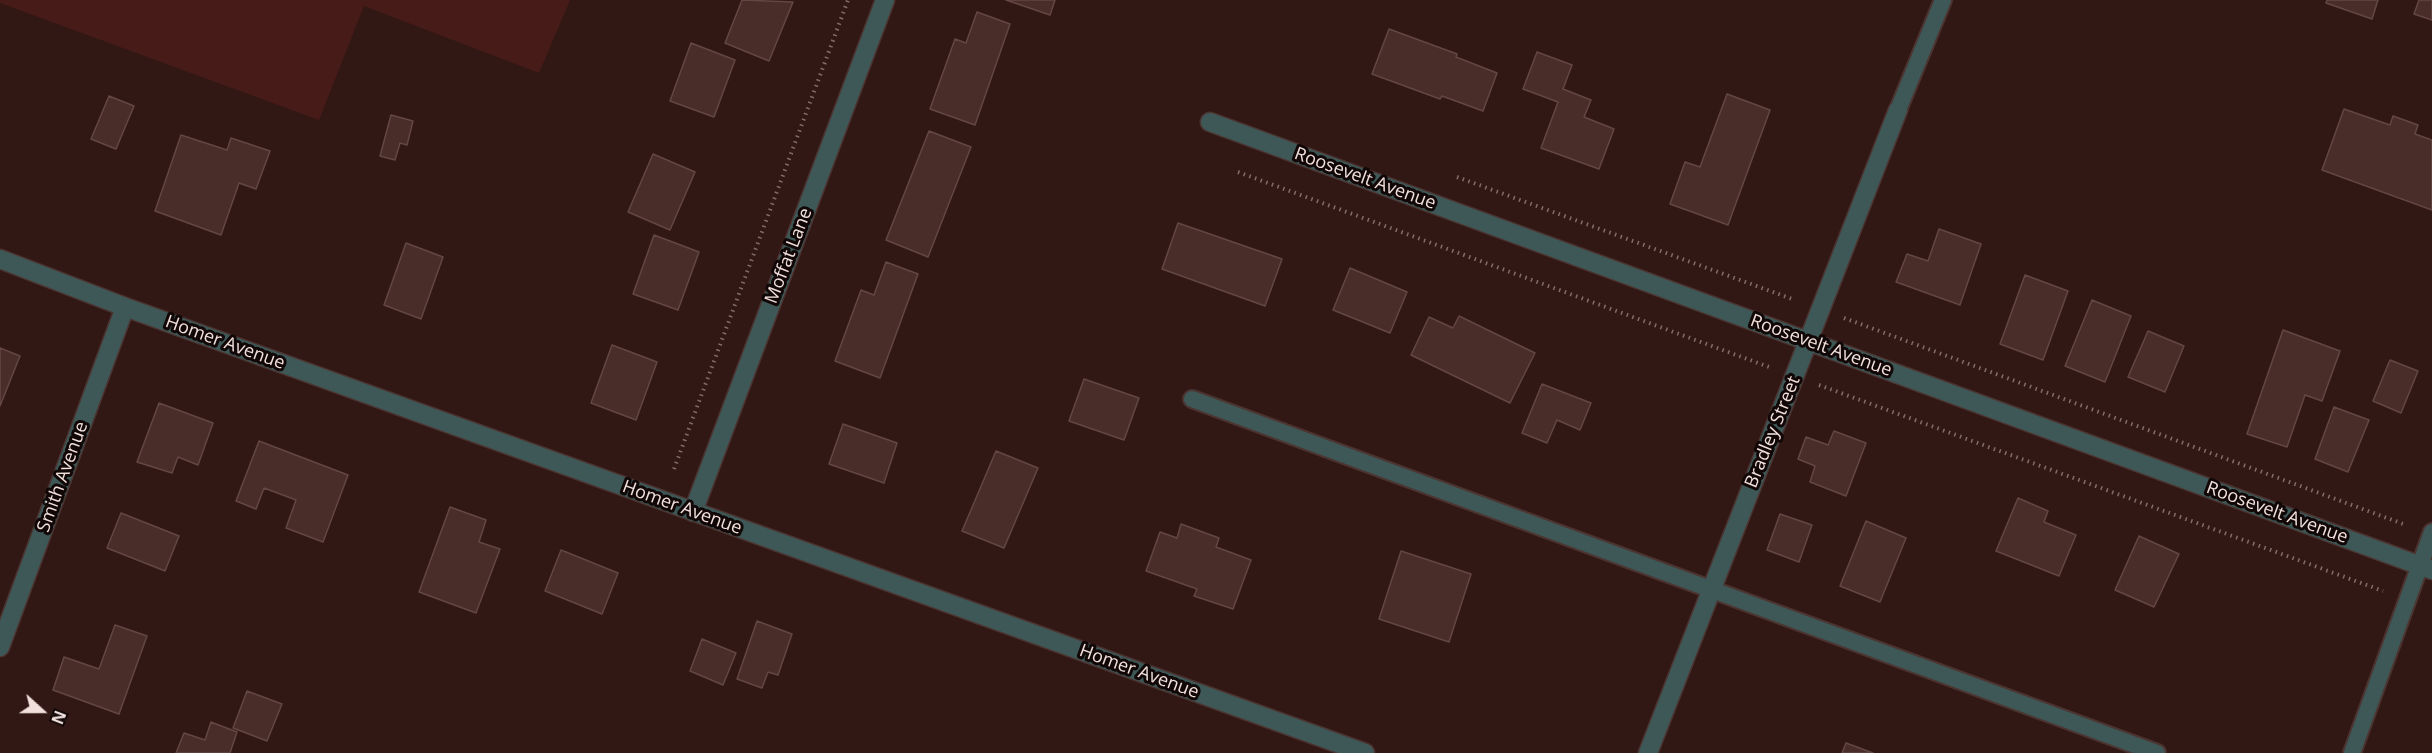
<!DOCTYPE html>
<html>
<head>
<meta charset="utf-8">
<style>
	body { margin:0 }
	#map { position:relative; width:2432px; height:753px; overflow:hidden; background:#311815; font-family:"Open Sans",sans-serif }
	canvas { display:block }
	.north { position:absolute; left:12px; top:681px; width:60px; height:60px; -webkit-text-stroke:4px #110706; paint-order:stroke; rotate:111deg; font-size:16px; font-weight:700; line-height:24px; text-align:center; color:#f2e0dd }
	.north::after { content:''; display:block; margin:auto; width:21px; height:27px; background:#f2e0dd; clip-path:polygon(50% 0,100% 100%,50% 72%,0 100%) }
</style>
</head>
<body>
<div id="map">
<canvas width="2432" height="753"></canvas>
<div class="north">N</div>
</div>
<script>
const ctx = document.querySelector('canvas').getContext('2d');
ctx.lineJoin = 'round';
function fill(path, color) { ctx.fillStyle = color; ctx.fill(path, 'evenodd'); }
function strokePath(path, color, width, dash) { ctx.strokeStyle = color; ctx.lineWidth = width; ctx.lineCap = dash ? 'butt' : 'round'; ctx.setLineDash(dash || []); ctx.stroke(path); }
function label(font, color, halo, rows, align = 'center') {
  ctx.font = font + ' "Open Sans",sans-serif'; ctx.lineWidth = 6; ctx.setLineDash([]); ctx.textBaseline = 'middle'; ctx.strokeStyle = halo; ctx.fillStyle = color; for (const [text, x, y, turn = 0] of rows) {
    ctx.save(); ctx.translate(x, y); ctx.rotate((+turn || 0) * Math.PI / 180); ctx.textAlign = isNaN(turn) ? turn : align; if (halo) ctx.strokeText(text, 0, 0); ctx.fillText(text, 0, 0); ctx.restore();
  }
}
fill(new Path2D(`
	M0,0H570L539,73L364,6L319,120L0,3Z`), '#471b17');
const building = new Path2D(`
	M742,0L793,2L769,61L725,43Z
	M1006,0H1055L1050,15Z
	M2327,0H2378L2372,19L2326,3Z
	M2419,0H2432V20L2414,14Z
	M977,12L1010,24L975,125L930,109L955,39L966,43Z
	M1389,29L1457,54L1456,57L1497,73L1483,111L1442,96L1440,99L1372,74Z
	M691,43L735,60L714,117L670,101Z
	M1537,52L1572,65L1563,89L1591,100L1584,117L1614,129L1599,169L1541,148L1558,102L1523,89Z
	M1727,94L1770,110L1728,225L1670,204L1685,162L1700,167Z
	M109,96L134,106L116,149L91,139Z
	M2344,109L2390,125L2393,116L2418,125L2415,134L2432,140V210L2322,170Z
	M391,115L413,121L407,145L400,143L395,160L380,156Z
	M929,131L971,147L928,257L886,240Z
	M181,135L227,150L231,138L270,151L256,189L239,183L221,235L155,211Z
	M653,154L695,172L670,230L628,212Z
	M1178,223L1282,259L1265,306L1162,269Z
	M1939,229L1981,244L1960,305L1896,282L1907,254L1928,261Z
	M654,235L699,252L678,310L633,294Z
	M406,243L443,257L421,319L384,305Z
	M886,262L918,274L880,378L835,361L861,290L874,295Z
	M1350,268L1407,292L1390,333L1333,310Z
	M2025,275L2068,291L2043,360L2000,344Z
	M2092,300L2131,316L2105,382L2065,366Z
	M1459,316L1535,353L1510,403L1411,355L1429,317L1453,328Z
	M2283,330L2340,351L2322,401L2305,395L2287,447L2247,434Z
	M2148,331L2184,346L2165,392L2128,377Z
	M612,345L657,362L636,420L591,403Z
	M0,348L20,356L0,406Z
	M2390,360L2418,371L2401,413L2373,401Z
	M1084,379L1139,398L1124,440L1069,421Z
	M1542,384L1591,403L1580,430L1557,420L1547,443L1522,433Z
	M159,403L213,423L198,465L178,457L172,473L137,462Z
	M2334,407L2369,420L2348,472L2315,459Z
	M843,424L897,443L884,483L829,464Z
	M1834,431L1866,443L1846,496L1810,482L1815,466L1798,459L1806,437L1828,445Z
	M259,441L348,475L323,542L286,528L296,500L264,488L256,509L236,501Z
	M996,451L1038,468L1004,548L962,531Z
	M2018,498L2048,511L2044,522L2076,535L2059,576L1996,551Z
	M450,507L486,520L479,542L500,549L476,613L419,592Z
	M121,513L179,536L165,571L107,548Z
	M1780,514L1812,525L1799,562L1767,550Z
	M1866,521L1906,538L1880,602L1840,586Z
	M1181,524L1219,538L1216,547L1251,560L1233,609L1194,596L1197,589L1146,571L1160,532L1177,538Z
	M2139,536L2179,554L2154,607L2115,590Z
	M561,550L618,573L602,614L545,591Z
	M1401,551L1471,574L1449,642L1379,619Z
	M757,621L792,634L778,675L768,672L762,688L737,679Z
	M115,625L147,636L119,714L53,690L64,657L99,669Z
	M702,639L736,653L723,685L690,671Z
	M247,691L282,704L267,741L233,728Z
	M211,722L237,732L230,753H176L184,733L205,740Z
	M1846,743L1873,753H1842Z`);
fill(building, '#482d29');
strokePath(building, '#644743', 1.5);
const lane = new Path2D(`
	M1898,110L1943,0
	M1192,399L2157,753
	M2352,753L2432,532`);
const street = new Path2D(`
	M1210,122L2432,570
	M0,259L125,307L1365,753
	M693,512L885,0
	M0,647L125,307
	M1648,753L1898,110`);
strokePath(lane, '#4c3431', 20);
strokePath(street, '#4c3431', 21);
strokePath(new Path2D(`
	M1238,172L1769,367
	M1457,177L1795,300
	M1844,318L2406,525
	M1819,385L2383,591
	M674,469L848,0`), '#836d6a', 4, [1.5, 4.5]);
strokePath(lane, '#3d5857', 16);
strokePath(street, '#3d5857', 18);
label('18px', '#f2e0dd', '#110706', [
	["Roosevelt Avenue",1365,179,20],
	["Moffat Lane",789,256,-69],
	["Homer Avenue",225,343,20],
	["Roosevelt Avenue",1821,346,20],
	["Bradley Street",1773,432,-68],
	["Smith Avenue",63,477,-70],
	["Homer Avenue",682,508,20],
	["Roosevelt Avenue",2277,513,20],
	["Homer Avenue",1139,672,20]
]);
</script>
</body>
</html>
